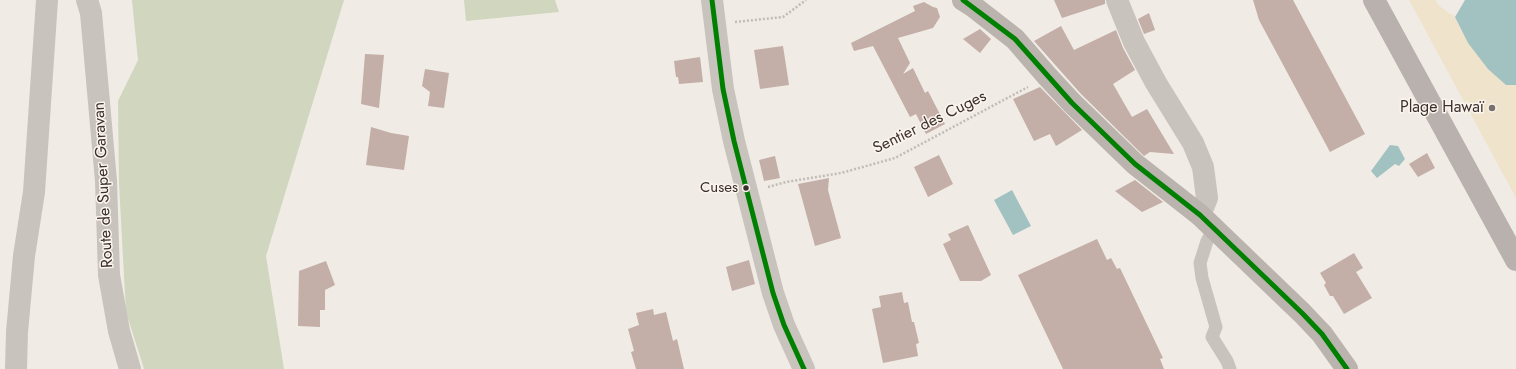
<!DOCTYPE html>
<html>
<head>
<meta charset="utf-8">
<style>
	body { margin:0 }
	canvas { display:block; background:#f0ebe5 }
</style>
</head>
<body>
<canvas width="1516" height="369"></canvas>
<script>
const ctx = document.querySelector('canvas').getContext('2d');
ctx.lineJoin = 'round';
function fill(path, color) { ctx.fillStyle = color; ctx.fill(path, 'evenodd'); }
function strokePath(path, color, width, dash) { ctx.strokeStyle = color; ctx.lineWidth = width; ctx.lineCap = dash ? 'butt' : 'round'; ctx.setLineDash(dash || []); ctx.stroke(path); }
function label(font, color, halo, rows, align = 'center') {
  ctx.font = font + ' Jost,sans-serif'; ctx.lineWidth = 3; ctx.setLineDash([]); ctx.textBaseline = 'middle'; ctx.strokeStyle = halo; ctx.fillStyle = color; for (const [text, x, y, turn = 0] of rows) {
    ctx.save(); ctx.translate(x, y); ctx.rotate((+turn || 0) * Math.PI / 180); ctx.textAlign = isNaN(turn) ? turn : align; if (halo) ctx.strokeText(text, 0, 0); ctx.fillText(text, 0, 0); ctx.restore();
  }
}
fill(new Path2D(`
	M132,0H344L266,256L284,369H144L126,312L119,184L118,101L138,60Z
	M464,0H555L559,12L466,21Z`), '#d1d6bf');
fill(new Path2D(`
	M1409,0H1436L1438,5L1455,17L1468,43L1506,85H1516V198Z`), '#efe3cc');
fill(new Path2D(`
	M1465,0H1516V85H1506L1488,69L1468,43L1455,17Z
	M1390,145L1398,146L1405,159L1399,166L1395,164L1377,178L1371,171Z
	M1012,190L1031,226L1013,235L994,200Z`), '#a1c2c1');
fill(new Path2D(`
	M1054,0H1105V4L1062,18Z
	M1253,0H1293L1365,134L1330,152L1259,20Z
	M924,2L933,7L937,8L940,17L933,28L898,38L910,63L903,74L913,68L925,93L928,91L945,124L926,134L916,114L910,117L873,46L854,51L851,43L915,11L913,6Z
	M1149,13L1155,30L1144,34L1138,19Z
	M1061,26L1074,50L1116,30L1123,48L1135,70L1113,84L1132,117L1147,109L1174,154L1150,152L1144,156L1143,155L1081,94L1034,41Z
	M980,29L991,39L980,53L963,39Z
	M783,46L789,85L760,89L754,50Z
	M365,54L384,55L379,108L361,104Z
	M700,57L703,82L679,84L678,77H676L674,61Z
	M425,69L449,73L444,108L428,106L430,92L422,86Z
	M1040,87L1082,130L1056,146L1050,134L1034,141L1013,99Z
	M371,127L391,133L409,136L404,170L366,165Z
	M1427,153L1435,168L1418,177L1409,164Z
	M939,155L953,184L928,197L914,167Z
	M775,156L780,178L764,181L759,160Z
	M829,178L828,190L841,238L815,246L798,184Z
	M1135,180L1163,202L1142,212L1115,191Z
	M968,225L991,275L981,281H960L943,244L951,240L948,234Z
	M1097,239L1107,260L1111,258L1117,269L1120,268L1163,358L1160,359L1164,369H1063L1018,275Z
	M1354,253L1363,268L1356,272L1372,298L1344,314L1333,296H1330L1324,285L1326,283L1320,273Z
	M749,260L755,284L732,291L726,267Z
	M326,261L335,285L325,290V310H320V327L298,326L299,271Z
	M902,292L904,303L908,302L912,322H914L919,343L916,344L918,356L883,363L872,309L881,307L879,296Z
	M653,309L654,315L666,312L673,341L677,339L684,369H636L631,352L634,351L628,329L639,325L636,313Z`), '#c3afa7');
strokePath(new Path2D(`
	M735,22L783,17L806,0
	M768,187L786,182L841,173L895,158L1028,87`), '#c2bbb6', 2.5, [2, 2]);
strokePath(new Path2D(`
	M1214,229L1207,241L1200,263L1202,278L1216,327L1212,337L1227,361L1230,369`), '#c9c3be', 13);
strokePath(new Path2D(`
	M87,0L91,13L106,181L109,275L119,331L130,369
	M1117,0L1134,42L1156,83L1193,143L1203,167L1207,198L1200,215
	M16,369L17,332L24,256L34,192L47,0`), '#c9c3be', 22);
strokePath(new Path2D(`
	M712,0L723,89L734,141L773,293L784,325L804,369`), '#c9c3be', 22);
strokePath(new Path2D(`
	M963,0L974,7L1015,39L1047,76L1072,103L1135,164L1200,215L1302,313L1322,334L1347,369`), '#bab3ae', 22);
strokePath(new Path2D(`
	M1374,0L1516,260`), '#b8b1ad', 22);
strokePath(new Path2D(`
	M712,0L723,89L734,141L773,293L784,325L804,369
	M963,0L1015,39L1072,103L1135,164L1200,215L1302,313L1322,334L1347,369`), '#008000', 5);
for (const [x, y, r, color] of [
	[1492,108,4,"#7a716c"],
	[746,188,3.5,"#3b302b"]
]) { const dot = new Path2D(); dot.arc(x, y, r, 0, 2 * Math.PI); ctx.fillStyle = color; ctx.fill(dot); strokePath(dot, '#fbf5ee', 1.5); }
label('15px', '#3b302b', '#fbf5ee', [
	["Cuses",738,188]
], 'right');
label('16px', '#3b302b', '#fbf5ee', [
	["Plage Hawaï",1484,108]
], 'right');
label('16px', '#3b302b', '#fbf5ee', [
	["Sentier des Cuges",930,123,-26],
	["Route de Super Garavan",104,185,-93]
]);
</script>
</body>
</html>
